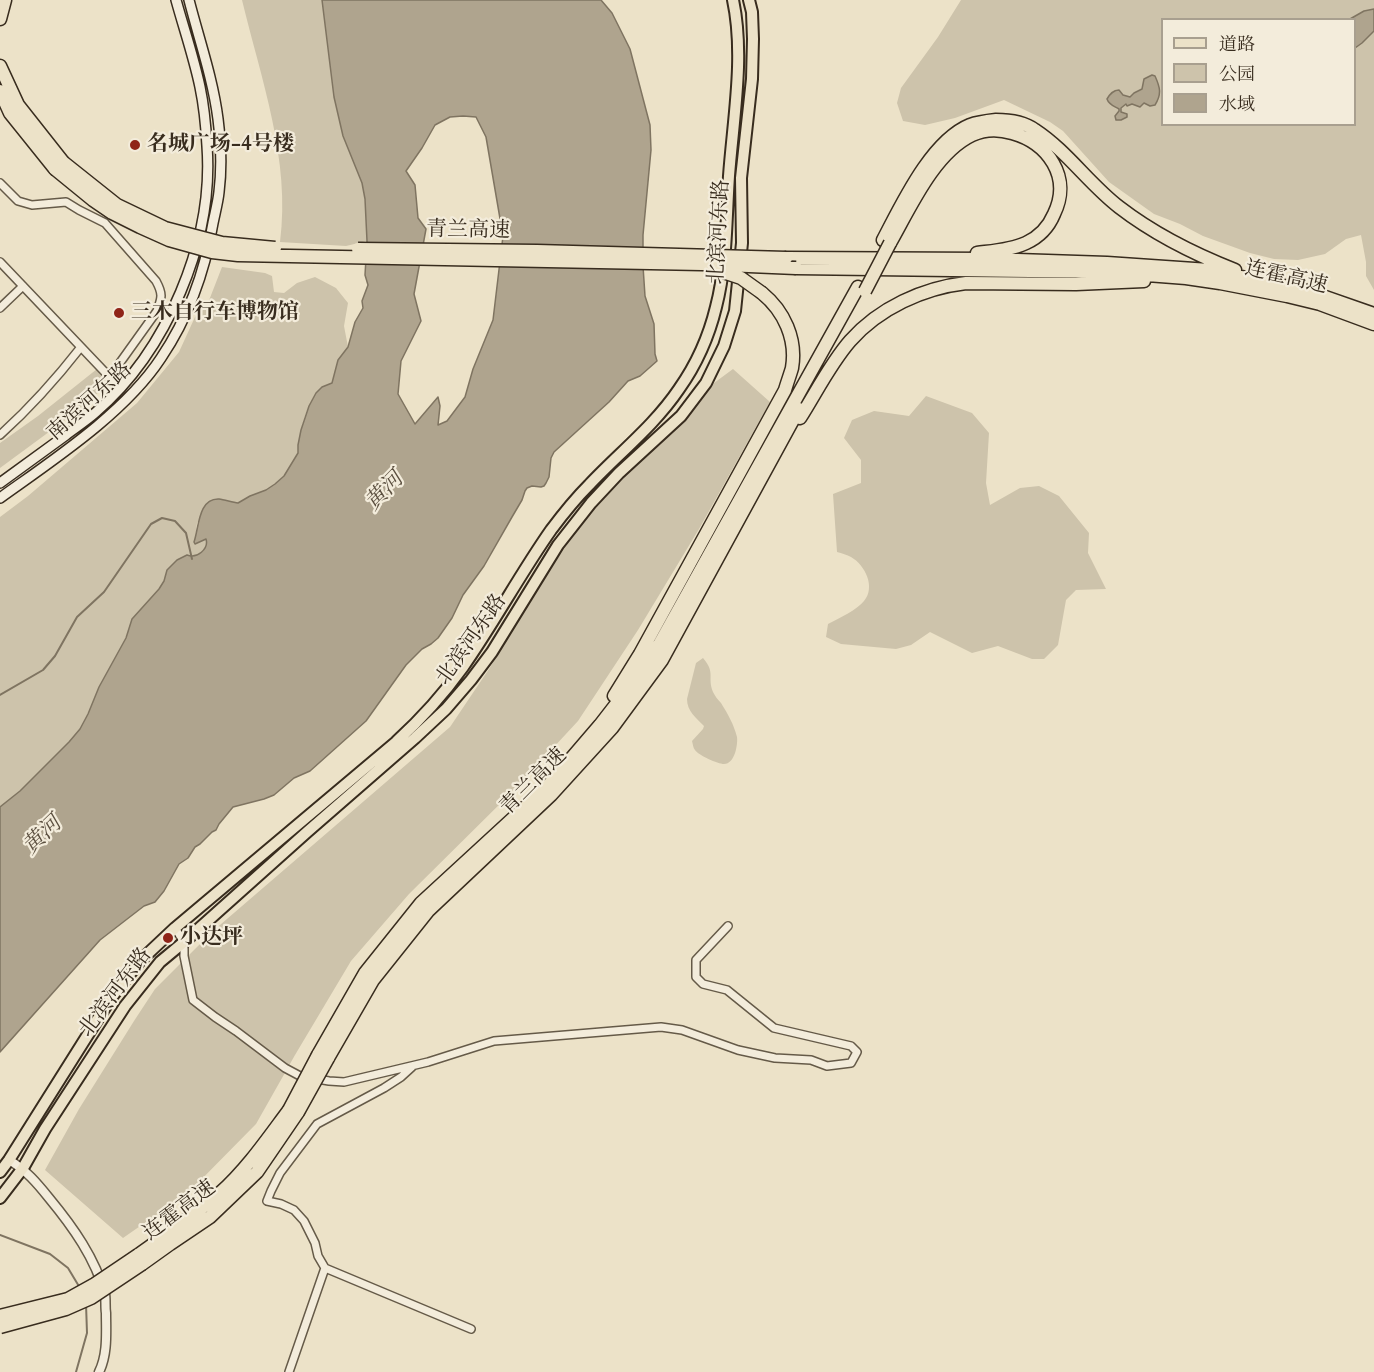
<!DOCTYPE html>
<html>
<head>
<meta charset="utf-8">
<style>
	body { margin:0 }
	#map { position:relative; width:1374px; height:1372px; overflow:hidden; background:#ece2c8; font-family:Cardo,"Noto Serif SC",serif }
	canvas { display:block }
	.legend { position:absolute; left:1161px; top:18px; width:195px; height:108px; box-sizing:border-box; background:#f3ecdb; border:2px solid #a89f8f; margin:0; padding:8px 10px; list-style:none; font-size:18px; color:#382c1e }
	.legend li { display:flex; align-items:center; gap:12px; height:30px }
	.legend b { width:30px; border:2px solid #a89f8f }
</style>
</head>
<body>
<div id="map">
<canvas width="1374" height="1372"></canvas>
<ul class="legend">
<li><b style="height:8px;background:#ece2c8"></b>道路</li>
<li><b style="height:16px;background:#cdc3ab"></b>公园</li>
<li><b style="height:16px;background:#afa48e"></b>水域</li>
</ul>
</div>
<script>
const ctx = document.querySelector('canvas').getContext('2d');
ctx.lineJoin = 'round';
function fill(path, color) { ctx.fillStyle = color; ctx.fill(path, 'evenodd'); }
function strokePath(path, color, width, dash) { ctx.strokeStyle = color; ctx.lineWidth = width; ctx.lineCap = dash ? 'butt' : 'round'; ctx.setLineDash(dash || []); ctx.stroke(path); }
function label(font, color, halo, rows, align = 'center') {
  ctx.font = font + ' Cardo,"Noto Serif SC",serif'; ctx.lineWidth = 4.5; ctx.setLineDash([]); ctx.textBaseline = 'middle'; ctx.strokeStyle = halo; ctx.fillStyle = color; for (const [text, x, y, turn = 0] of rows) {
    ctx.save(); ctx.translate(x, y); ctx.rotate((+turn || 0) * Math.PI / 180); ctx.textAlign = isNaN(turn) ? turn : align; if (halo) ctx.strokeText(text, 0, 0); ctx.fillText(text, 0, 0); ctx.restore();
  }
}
fill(new Path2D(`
	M242,0H322L334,97L343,136L362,183L365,200L367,241L346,246L280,242C291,160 261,79 242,0Z
	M961,0H1374V290L1366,276V262L1361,235L1346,239L1325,254L1298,260L1274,259L1250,253L1203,236L1180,224L1154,214L1109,182L1063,131L1050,122L1004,100L955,118L925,125L903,121L897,103L901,88L938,37ZM1162,20H1354V124H1162Z
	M222,267L265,273L272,276L274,292L284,293L297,283L315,277L336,288L348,303L344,326L348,347L338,360L332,383C326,386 320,388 316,393C307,406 301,426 299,442C298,445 299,448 299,451C297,465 278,483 266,490L199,520L197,523L195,539H206C209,549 197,558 187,555L177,560L167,570L164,581L159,589L132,619L126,638L99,687L88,714L80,729L69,742L20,791L0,807V517L28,496L137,403L179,352L195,317L208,303Z
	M97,369L107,385L72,415L0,468V443L38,416Z
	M733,369L770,402L699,529L638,630L578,721L515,789L409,894L351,961L295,1055L256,1124L189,1192L123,1238L45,1170L79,1109L134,1021L155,989L213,931L450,727L489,669L544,579L590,510L695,397Z
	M926,396L972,413L989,433L986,483L990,505L1020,488L1039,486L1059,496L1089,533L1088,553L1106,589L1076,590L1066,600L1058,645L1044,659H1032L998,646L972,653L930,632L911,645L896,649L841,644L826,637L828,624C839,618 857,610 864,601C876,587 865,565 851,557C847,555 842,553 837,552L833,494L861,483V460L844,438L852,420L874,411L909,416Z
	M703,658C716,673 707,677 713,692C715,696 718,700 721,703C728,714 734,725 737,737C738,744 735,764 724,764C718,764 698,755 695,750C693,748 693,744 692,741L703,729L704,726C696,718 687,711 687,699L696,663Z`), '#cdc3ab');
const water = new Path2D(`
	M322,0H601L612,13L630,49L650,125L651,150L643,235V266L645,296L654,324L655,354L657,361L640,376L628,381L609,402L554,452L551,458L549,477L546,483L544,486L541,487L532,486L527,488L525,491L522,500L512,517L484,566L463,595L452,618L438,638L431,644L422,649L406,665L366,721L310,771L294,778L274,795L264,799L233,807L219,824L216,830L212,832L200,844L195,847L188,858L179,864L164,891L155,902L144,906L100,940L0,1052V807L20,791L69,742L80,729L88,714L99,687L126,638L132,619L159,589L164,581L167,570L177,560L187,555C197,559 209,549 206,539L195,544L194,542C199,528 198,498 219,499C225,500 232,502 238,503L250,496L266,490L275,484L284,476L298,453V445L301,430L309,406L316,393L322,387L332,383L338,360L348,347L355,322L363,308L362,301L368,285L365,275L367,241L365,199L362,183L343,136L334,97ZM463,116L476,117L486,137L503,236L493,320L473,369L465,397L447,421L438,425L440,406L438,397L415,424L398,394L401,361L421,321L414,294L426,229L418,218L415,185L406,171L422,148L435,125L450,117Z
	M1374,9V31L1362,43L1355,48L1354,20L1350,19L1364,11Z
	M1152,75L1155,76C1160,87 1162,94 1155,105L1150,106L1144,103L1140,107L1132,104L1127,106L1126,104L1121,108V112L1127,114V117L1121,120H1116L1115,116L1119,111V109C1114,106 1109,105 1107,99C1110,94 1113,90 1119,90L1123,95L1130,97L1134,93L1142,89L1144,79Z`);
fill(water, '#afa48e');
strokePath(water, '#7f7461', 1.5);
strokePath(new Path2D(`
	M0,695L43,670L55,656L77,617L104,592L151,524L162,518L175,521L186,533L192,559
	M0,1235L50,1254L68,1268L80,1288
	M76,1372L87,1333L86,1304`), '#7f7461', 2);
const minor = new Path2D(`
	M0,183L18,201L32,205L66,202L79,210L105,223L156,281C163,294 162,297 157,311L109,378
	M0,262L81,347C56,379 30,408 0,435
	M0,308L23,286
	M81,347L120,388
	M175,928L184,942V956L193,1000L215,1017L236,1031L285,1068L300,1076L329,1081L344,1082L428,1062L494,1041L661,1027L682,1030L738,1050L775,1058L811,1060L827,1066L851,1063L857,1052L851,1046L774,1028L727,990L703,984L696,977V960L728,926
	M412,1067L401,1077L384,1088L317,1124L280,1173L271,1191L267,1201L281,1204L294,1210L304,1221L315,1243L318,1256L325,1268L471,1329
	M289,1372L325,1268`);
const tertiary = new Path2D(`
	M9,1160C26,1170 37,1183 49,1198C73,1227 95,1258 105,1294C106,1300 105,1307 106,1313C106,1332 108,1354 99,1372`);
const secondary = new Path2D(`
	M0,483C22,467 44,451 66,435C75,428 86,421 95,413C167,351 214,241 207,146C206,127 204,106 200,87C194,58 184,29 176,0
	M0,498C53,460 125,413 161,358C188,318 205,271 213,223C215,213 218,202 219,192C222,168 221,143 218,119C213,79 199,39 189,0`);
const primary = new Path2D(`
	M0,1172L9,1160L111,998L140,961L175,928L396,742C421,719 443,695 463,667C494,623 520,574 551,530C563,514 575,499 589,485C619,453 654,426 679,389C696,365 709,336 716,307C727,265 726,220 729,176C733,120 745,56 733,0
	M0,1198L23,1168L45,1129L125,1006L160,962L184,942L307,832L415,738L446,709L471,680L492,652L558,545L591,503L619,473L681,416L706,383L724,346L735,311L742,243L741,178L752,79L753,39L752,12L749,0`);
const motorway = new Path2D(`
	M0,19L5,0
	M0,66L18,105L63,162
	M0,91L10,113L55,169
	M883,240C902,204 931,141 970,125C978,122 987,121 996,120C1010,120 1024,122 1035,130C1067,151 1089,184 1119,207C1154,234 1194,254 1235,270
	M890,243C910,208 934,153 972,135C985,129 999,129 1012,133C1048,143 1072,177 1054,214C1049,226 1039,237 1026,243C1011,250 993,251 977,253
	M786,258L988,259L1107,263L1209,270L1308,291L1374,314
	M796,268L1108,272L1186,278L1220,283L1287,296L1320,304L1374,324
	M800,418C816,393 830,364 850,341C879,308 923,288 966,283L1076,284L1144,281
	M614,696L640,654L785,390C787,383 790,375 792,368C797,339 784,311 762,293
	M318,1055L365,973L421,903L546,788L600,725L638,676L660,643L858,287
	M328,1058L373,980L428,911L551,795L612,728L662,660L799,409
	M138,1255C166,1235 195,1215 220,1193C247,1169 268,1138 289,1110
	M142,1264L170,1244L210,1217L257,1172L298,1112`);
strokePath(minor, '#655a48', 10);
strokePath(tertiary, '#655a48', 11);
strokePath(secondary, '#382c1e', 12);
strokePath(primary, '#382c1e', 14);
strokePath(motorway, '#382c1e', 15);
strokePath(minor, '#f3ecdb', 7);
strokePath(tertiary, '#f3ecdb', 8);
strokePath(secondary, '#f3ecdb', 9);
strokePath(primary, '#ece2c8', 10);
strokePath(motorway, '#ece2c8', 12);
const motorwayBridge = new Path2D(`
	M63,162L117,205L165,228L222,243L275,248
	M55,169L93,200L112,213L140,227L169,240L212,252L238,255L702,264L796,268
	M358,249L537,251L786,258
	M714,269L741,278L762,293
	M865,291L890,243
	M289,1110L318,1055
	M298,1112L328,1058
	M0,1316L68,1299L95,1284L138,1255
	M0,1327L66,1309L91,1298L142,1264`);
strokePath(motorwayBridge, '#382c1e', 15, []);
strokePath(motorwayBridge, '#ece2c8', 12);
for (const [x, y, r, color] of [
	[135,145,6,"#8f2418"],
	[119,313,6,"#8f2418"],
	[168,938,6,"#8f2418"]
]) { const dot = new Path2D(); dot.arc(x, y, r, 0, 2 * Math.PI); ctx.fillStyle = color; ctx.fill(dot); strokePath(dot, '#f3ecdb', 2); }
label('bold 21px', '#382c1e', '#f3ecdb', [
	["名城广场-4号楼",147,145],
	["三木自行车博物馆",131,313],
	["小达坪",180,938]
], 'left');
label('21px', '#382c1e', '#f3ecdb', [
	["青兰高速",468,231,1],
	["北滨河东路",720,232,-87],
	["连霍高速",1286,278,13],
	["南滨河东路",90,402,-42],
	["北滨河东路",472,640,-55],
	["青兰高速",534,782,-45],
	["北滨河东路",116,993,-53],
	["连霍高速",180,1211,-37]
]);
label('italic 22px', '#5c5040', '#f3ecdb', [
	["黄河",385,492,-46],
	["黄河",43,836,-44]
]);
</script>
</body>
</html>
